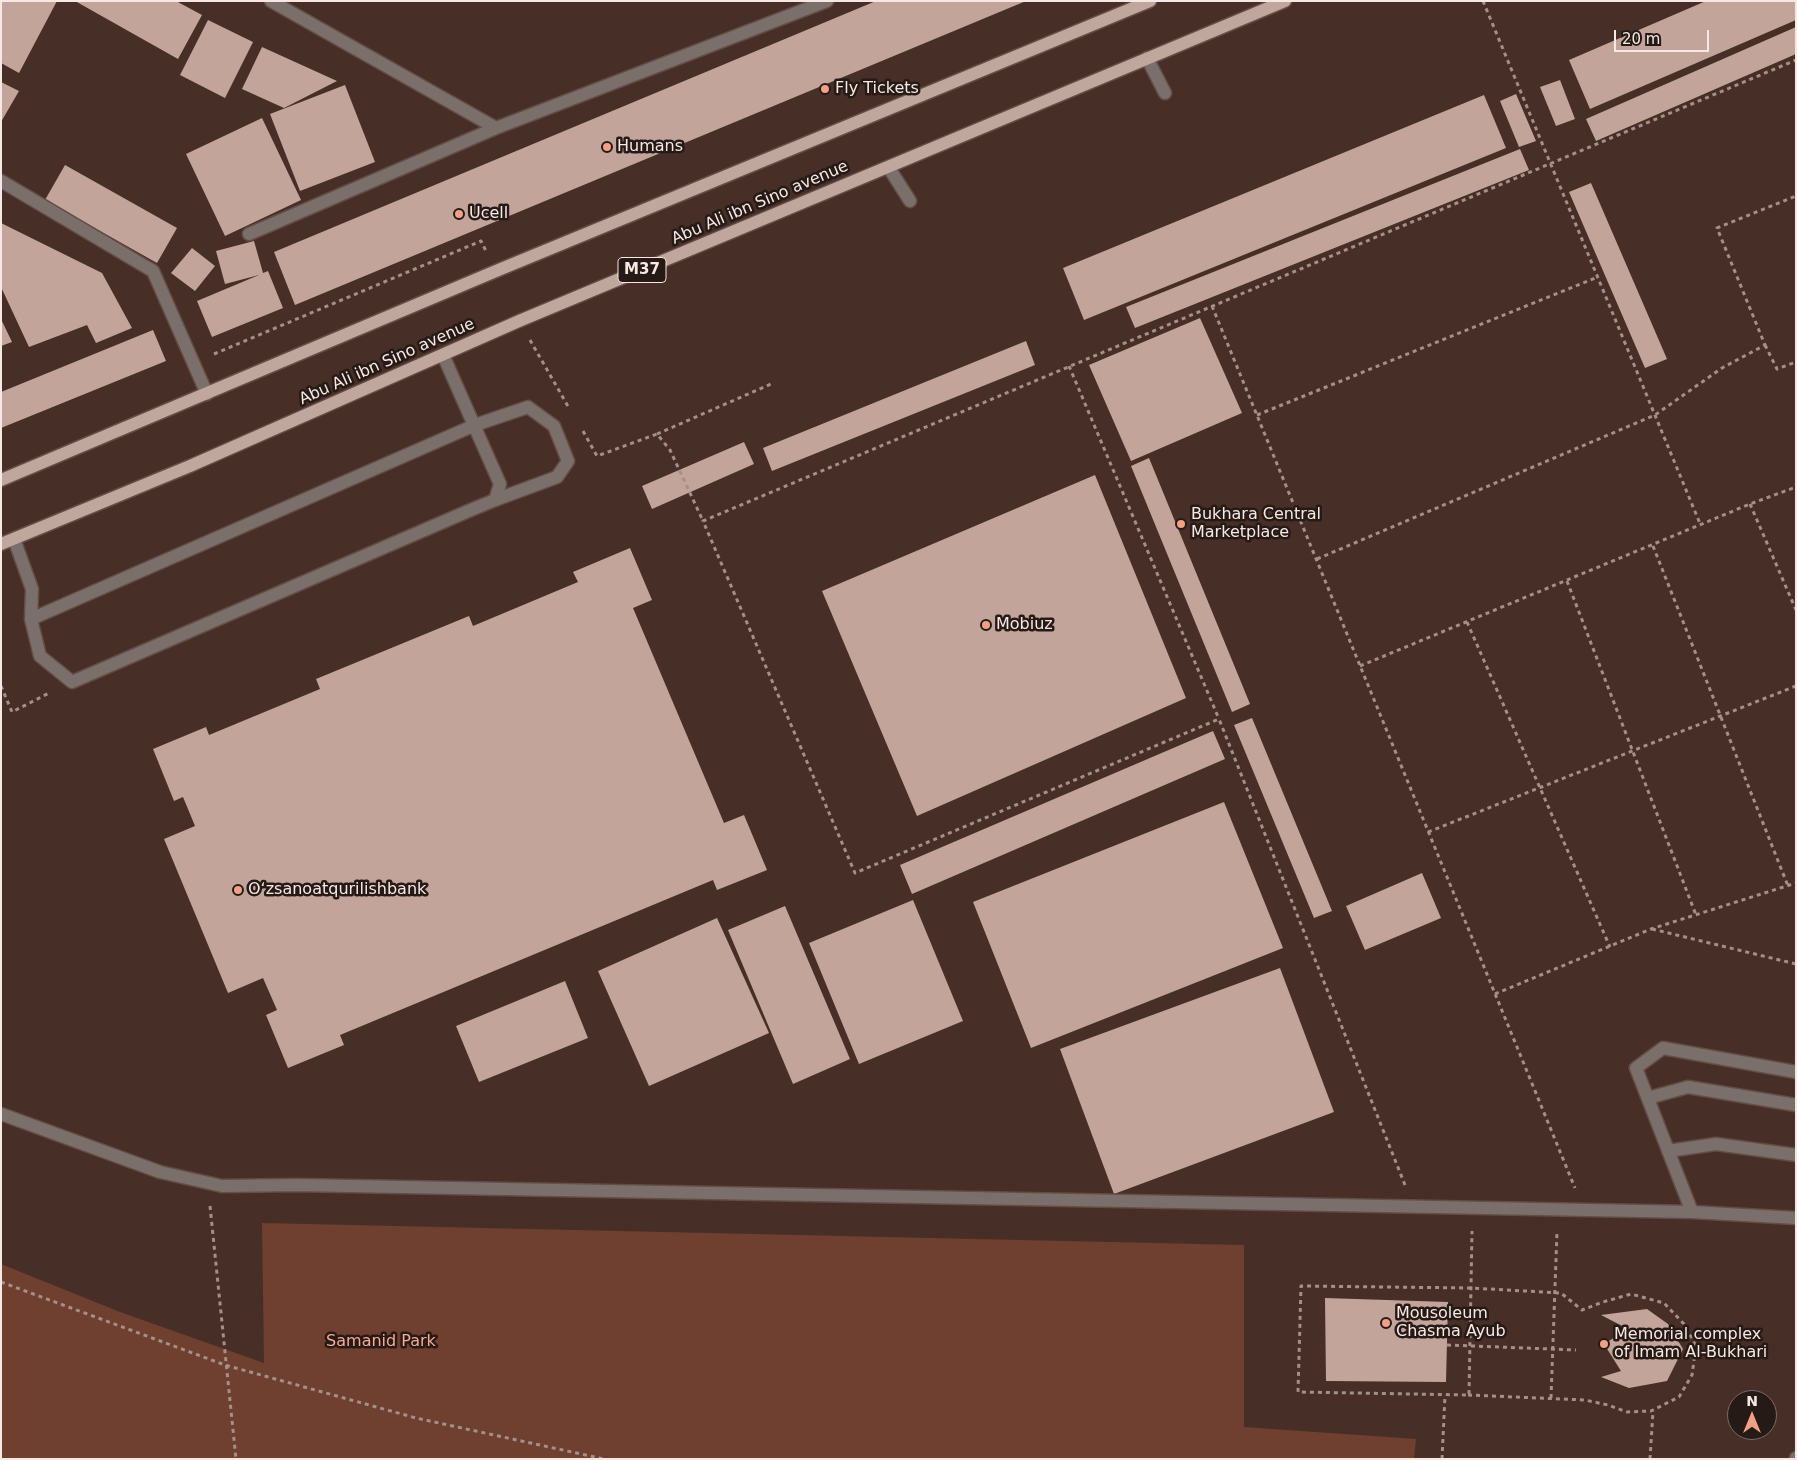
<!DOCTYPE html>
<html>
<head>
<meta charset="utf-8">
<style>
	body { margin:0 }
	#map { position:relative; width:1797px; height:1460px; overflow:hidden; background:#472f27; font-family:"DejaVu Sans",sans-serif }
	canvas { display:block }
	.frame { position:absolute; inset:0; border:2px solid #f8e8e3; pointer-events:none }
	.north { position:absolute; left:1727px; top:1390px; width:50px; height:50px; box-sizing:border-box; background:#251a16; border:1px solid #796c68; border-radius:50%; rotate:0deg; font-size:14px; font-weight:700; line-height:20px; text-align:center; color:#f8e8e3 }
	.north::after { content:''; display:block; margin:auto; width:18px; height:22px; background:#f39f83; clip-path:polygon(50% 0,100% 100%,50% 72%,0 100%) }
	.scale { position:absolute; left:1614px; top:30px; width:95px; height:22px; box-sizing:border-box; border:2px solid #f8e8e3; border-top:0; padding-left:6px; font-size:15px; line-height:18px; white-space:nowrap; color:#f8e8e3; -webkit-text-stroke:4px #251a16; paint-order:stroke }
</style>
</head>
<body>
<div id="map">
<canvas width="1797" height="1460"></canvas>
<div class="frame"></div>
<div class="north">N</div>
<div class="scale">20 m</div>
</div>
<script>
const ctx = document.querySelector('canvas').getContext('2d');
ctx.lineJoin = 'round';
function fill(path, color) { ctx.fillStyle = color; ctx.fill(path, 'evenodd'); }
function strokePath(path, color, width, dash) { ctx.strokeStyle = color; ctx.lineWidth = width; ctx.lineCap = dash ? 'butt' : 'round'; ctx.setLineDash(dash || []); ctx.stroke(path); }
function label(font, color, halo, rows, align = 'center') {
  ctx.font = font + ' "DejaVu Sans",sans-serif'; ctx.lineWidth = 5; ctx.setLineDash([]); ctx.textBaseline = 'middle'; ctx.strokeStyle = halo; ctx.fillStyle = color; for (const [text, x, y, turn = 0] of rows) {
    ctx.save(); ctx.translate(x, y); ctx.rotate((+turn || 0) * Math.PI / 180); ctx.textAlign = isNaN(turn) ? turn : align; if (halo) ctx.strokeText(text, 0, 0); ctx.fillText(text, 0, 0); ctx.restore();
  }
}
fill(new Path2D(`
	M262,1223L1244,1245V1427L1416,1439L1414,1459H1V1264L120,1312L264,1363Z`), '#6f3f2f');
fill(new Path2D(`
	M1,1H57L19,73L1,63Z
	M75,1H176L202,15L178,59Z
	M876,1H1026L295,305L274,252Z
	M1706,1H1796V20L1590,109L1569,60Z
	M208,20L253,42L225,98L180,75Z
	M1796,27V54L1596,141L1586,119Z
	M262,47L337,81L284,108L242,89Z
	M1560,80L1575,119L1556,126L1540,87Z
	M1,82L19,91L1,122Z
	M345,85L375,162L300,191L270,114Z
	M1516,94L1536,141L1519,147L1500,101Z
	M1484,95L1506,148L1084,320L1063,268Z
	M262,118L301,200L225,236L186,154Z
	M1520,149L1529,170L1135,328L1126,307Z
	M65,165L177,228L157,263L45,200Z
	M1591,183L1667,359L1645,368L1569,192Z
	M1,223L102,273L132,328L96,343L87,325L29,347L1,287Z
	M254,241L263,273L268,271L283,308L212,337L197,301L259,275L225,284L216,251Z
	M192,248L215,266L195,291L171,273Z
	M1200,318L1242,413L1131,461L1089,365Z
	M1,319L12,342L1,346Z
	M153,330L166,361L1,428V392Z
	M1026,341L1035,365L772,471L763,448Z
	M744,442L754,464L652,509L642,486Z
	M1149,458L1250,704L1232,712L1131,466Z
	M1095,475L1186,698L917,816L822,591Z
	M630,548L652,600L633,608L724,823L744,815L767,870L717,890L713,880L340,1035L344,1045L288,1068L266,1015L277,1010L263,978L228,993L164,839L195,826L183,797L174,801L153,749L206,727L209,735L320,689L316,679L469,616L473,626L578,582L573,572Z
	M1252,718L1332,911L1314,918L1234,725Z
	M1213,731L1225,759L912,894L900,865Z
	M1224,802L1283,948L1031,1048L973,902Z
	M1422,873L1441,918L1365,950L1346,906Z
	M913,900L963,1021L859,1064L809,943Z
	M785,906L850,1059L793,1084L728,930Z
	M717,918L769,1033L649,1086L598,971Z
	M1280,968L1334,1112L1114,1194L1060,1049Z
	M565,981L588,1038L479,1082L456,1026Z
	M1325,1298L1448,1302L1446,1382L1326,1381Z
	M1647,1309L1668,1324L1683,1349L1667,1381L1629,1388L1601,1377L1621,1371L1604,1344L1628,1329L1601,1315Z`), '#c2a49a');
const service = new Path2D(`
	M271,1L496,128
	M1147,58L1165,93
	M889,168L910,201
	M1,181L153,271L207,394
	M249,234L496,128L827,1
	M14,539L32,589L31,619L40,656L72,682L473,509L495,500L500,484L443,355
	M31,619L475,425L528,407L554,426L568,461L557,477L495,500
	M1648,1098L1688,1087L1796,1105
	M1,1114L160,1172L222,1186L298,1185L1692,1212L1796,1218
	M1668,1151L1716,1144L1796,1155
	M1692,1212L1636,1068L1663,1048L1796,1072
	M1796,1459V1458`);
const primary = new Path2D(`
	M1,480L496,271L1150,1
	M1,544L190,466L519,321L1285,1`);
strokePath(service, '#634d45', 15);
strokePath(primary, '#634d45', 15);
strokePath(new Path2D(`
	M1483,1L1701,526
	M1212,306L1575,1188
	M530,340L569,408
	M1765,345L1777,369L1796,362
	M214,354L481,241L486,251
	M1069,366L1219,719
	M1257,415L1598,277
	M583,431L597,456L657,434L670,450L703,521
	M657,434L771,384
	M1750,504L1796,610
	M1653,546L1788,886
	M1317,559L1655,415L1722,368L1765,345L1717,228L1796,196
	M1567,581L1696,915
	M1467,622L1610,947
	M1360,666L1750,504L1796,487
	M1,686L12,712L49,693
	M1428,832L1796,686
	M1652,929L1796,964
	M1495,994L1651,929L1796,883
	M1405,1185L1219,719L855,873L703,521L1796,60
	M210,1206L236,1459
	M1,1282L225,1365L416,1418L604,1459
	M1447,1345L1576,1350
	M1468,1395L1585,1400L1608,1405L1627,1412L1651,1411L1679,1397L1692,1375L1696,1346L1684,1324L1664,1303L1631,1294L1603,1302L1582,1310L1561,1293L1471,1288L1301,1286L1298,1392L1469,1395L1472,1231
	M1551,1398L1557,1232
	M1442,1459L1445,1395
	M1650,1459L1653,1411`), '#a39089', 3, [4, 4]);
strokePath(service, '#7b6f6b', 12);
strokePath(primary, '#c0a79e', 12);
for (const [x, y, r, color] of [
	[825,89,5,"#f39f83"],
	[607,147,5,"#f39f83"],
	[459,214,5,"#f39f83"],
	[1181,524,5,"#f39f83"],
	[986,625,5,"#f39f83"],
	[238,890,5,"#f39f83"],
	[1386,1323,5,"#f39f83"],
	[1604,1344,5,"#f39f83"]
]) { const dot = new Path2D(); dot.arc(x, y, r, 0, 2 * Math.PI); ctx.fillStyle = color; ctx.fill(dot); strokePath(dot, '#251a16', 2); }
for (const [x, y, w] of [
	[642,270,48]
]) { const box = new Path2D(); box.roundRect(x - w / 2, y - 12.5, w, 25, 4); ctx.fillStyle = '#251a16'; ctx.fill(box); strokePath(box, '#f8e8e3', 1); }
label('bold 15px', '#f8e8e3', null, [
	["M37",642,270]
]);
label('16px', '#f8e8e3', '#251a16', [
	["Fly Tickets",835,89],
	["Humans",617,147],
	["Ucell",469,214],
	["Bukhara Central",1191,515],
	["Marketplace",1191,533],
	["Mobiuz",996,625],
	["Oʻzsanoatqurilishbank",248,890],
	["Mousoleum",1396,1314],
	["Chasma Ayub",1396,1332],
	["Memorial complex",1614,1335],
	["of Imam Al-Bukhari",1614,1353]
], 'left');
label('16px', '#f8e8e3', '#251a16', [
	["Abu Ali ibn Sino avenue",760,203,-23],
	["Abu Ali ibn Sino avenue",387,362,-24]
]);
label('16px', '#f9aa90', '#251a16', [
	["Samanid Park",381,1342]
]);
</script>
</body>
</html>
